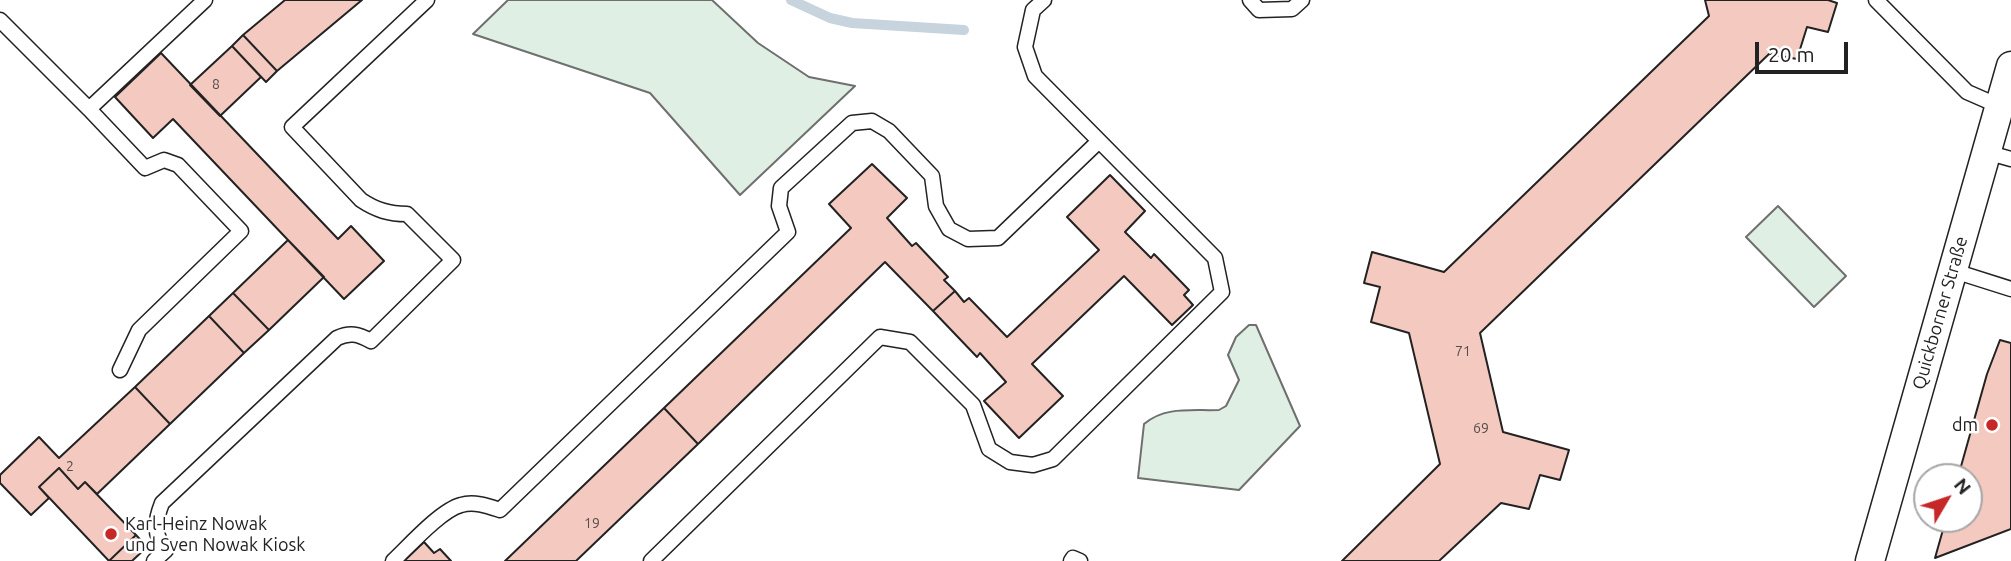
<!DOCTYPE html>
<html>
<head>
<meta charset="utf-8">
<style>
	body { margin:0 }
	#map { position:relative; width:2011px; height:561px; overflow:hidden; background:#fff; font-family:Ubuntu,sans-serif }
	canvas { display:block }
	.north { position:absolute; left:1913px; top:463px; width:70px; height:70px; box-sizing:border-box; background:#fff; border:2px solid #a7a7a7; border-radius:50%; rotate:51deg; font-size:19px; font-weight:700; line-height:28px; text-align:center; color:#222 }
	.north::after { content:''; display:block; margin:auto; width:24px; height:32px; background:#c62828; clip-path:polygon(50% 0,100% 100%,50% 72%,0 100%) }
	.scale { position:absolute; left:1755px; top:42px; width:93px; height:32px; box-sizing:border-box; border:4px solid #222; border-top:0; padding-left:9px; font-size:21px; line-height:24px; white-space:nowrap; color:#222; -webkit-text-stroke:5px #fff; paint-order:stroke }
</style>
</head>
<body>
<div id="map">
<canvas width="2011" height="561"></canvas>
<div class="north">N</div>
<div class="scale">20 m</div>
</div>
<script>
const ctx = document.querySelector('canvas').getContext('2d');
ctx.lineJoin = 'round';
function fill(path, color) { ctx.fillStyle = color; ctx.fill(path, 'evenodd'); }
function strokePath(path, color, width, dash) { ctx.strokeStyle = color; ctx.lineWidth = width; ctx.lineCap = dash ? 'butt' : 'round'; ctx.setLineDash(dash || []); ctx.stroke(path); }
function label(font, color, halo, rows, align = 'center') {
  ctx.font = font + ' Ubuntu,sans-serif'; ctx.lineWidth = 5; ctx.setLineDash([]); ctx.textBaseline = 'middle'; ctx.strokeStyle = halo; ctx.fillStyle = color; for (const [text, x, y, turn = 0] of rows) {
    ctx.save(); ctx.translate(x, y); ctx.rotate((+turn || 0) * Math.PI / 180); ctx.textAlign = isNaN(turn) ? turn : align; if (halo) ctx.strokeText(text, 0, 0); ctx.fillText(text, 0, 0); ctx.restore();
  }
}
const green = new Path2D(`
	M508,0H712L758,43L809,77L855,86L740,195L650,93L473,34Z
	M1778,206L1846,276L1814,307L1746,237Z
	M1249,325H1256L1300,426L1239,490L1138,478L1144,424C1165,406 1192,411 1219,410L1226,406L1239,380L1228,355L1236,337Z`);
fill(green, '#e0efe3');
strokePath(green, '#6f6f6f', 2);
strokePath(new Path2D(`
	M791,0L830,18L852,23L964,30`), '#c7d3dd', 10);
const building = new Path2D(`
	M285,0H362L277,71L243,35Z
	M1705,0H1828L1837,3L1828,32L1807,27L1797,59L1769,54L1480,333L1503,432L1569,450L1560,480L1540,475L1529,509L1501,503L1439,561H1342L1440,464L1409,333L1371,322L1380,287L1364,283L1372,252L1444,272L1709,16Z
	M243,35L277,71L266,82L232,46Z
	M232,46L261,77L220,116L190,85Z
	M161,53L338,239L351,226L384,261L344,299L173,119L153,138L115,97Z
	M872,164L907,198L887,218L912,246L916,243L948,277L944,280L955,291L933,311L885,262L698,444L664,408L851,228L829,204Z
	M1110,175L1145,211L1125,232L1151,258L1154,254L1189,290L1184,295L1193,305L1172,325L1124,276L1032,364L1063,396L1019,438L984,401L1006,382L980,353L977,357L933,311L955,291L964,302L969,298L1007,337L1099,250L1067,217Z
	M288,240L324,277L269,330L233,293Z
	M233,293L269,330L244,353L209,316Z
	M209,316L244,353L170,424L135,387Z
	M2000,340L2011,343V529L1935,558L1946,519H1969V477H1958L1987,374Z
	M135,387L170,424L97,494L85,482L78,489L59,468L39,487L49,498L31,515L0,483V475L39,437L59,458Z
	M664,408L698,444L576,561H505Z
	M59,468L78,489L85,482L136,535L109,561L39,487Z
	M136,535L147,547L132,561H109Z
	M424,542L434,553L440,549L451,561H404Z`);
fill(building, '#f3c9c0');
strokePath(building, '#222', 2);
const service = new Path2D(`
	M1250,0L1259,10L1292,9L1302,0
	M1876,0L1967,92L1999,106
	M0,20L89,109L205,0
	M89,109L145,168L164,160L178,165L241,231L139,330L120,370
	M1986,152L2011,159
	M1951,270L2011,289
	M154,561L166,550C153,535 155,521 162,503L337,338C350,332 358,334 371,341L453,260L407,214C389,214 376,210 361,200L292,127L427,0
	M393,561C409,546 441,510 461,505C474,501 488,506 500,510L788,232L779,206L781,188L852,123L872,121L889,131L932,176L936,206L949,229L968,239L998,238L1099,141
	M651,561L880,337L910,342L973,405L989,449L1010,462L1033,465L1053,459L1222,292L1215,258L1035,76L1025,47L1033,10L1044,0
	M1071,561L1073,558L1080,561`);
const minor = new Path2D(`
	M1870,561L2011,66`);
strokePath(service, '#222', 17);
strokePath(minor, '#222', 31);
strokePath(service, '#fff', 14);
strokePath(minor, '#fff', 28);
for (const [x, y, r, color] of [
	[1992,425,7,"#c62828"],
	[111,534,7,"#c62828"]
]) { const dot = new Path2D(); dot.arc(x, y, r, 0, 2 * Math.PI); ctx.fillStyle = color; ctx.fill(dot); strokePath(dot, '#fff', 2.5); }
label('14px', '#564c4a', null, [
	["8",216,84],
	["71",1463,351],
	["69",1481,428],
	["2",70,466],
	["19",592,523]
]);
label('18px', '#222', '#fff', [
	["Quickborner Straße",1940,313,-74]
]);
label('18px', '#222', '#fff', [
	["dm",1978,425],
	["Karl-Heinz Nowak",125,524,"left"],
	["und Sven Nowak Kiosk",125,545,"left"]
], 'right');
</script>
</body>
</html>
